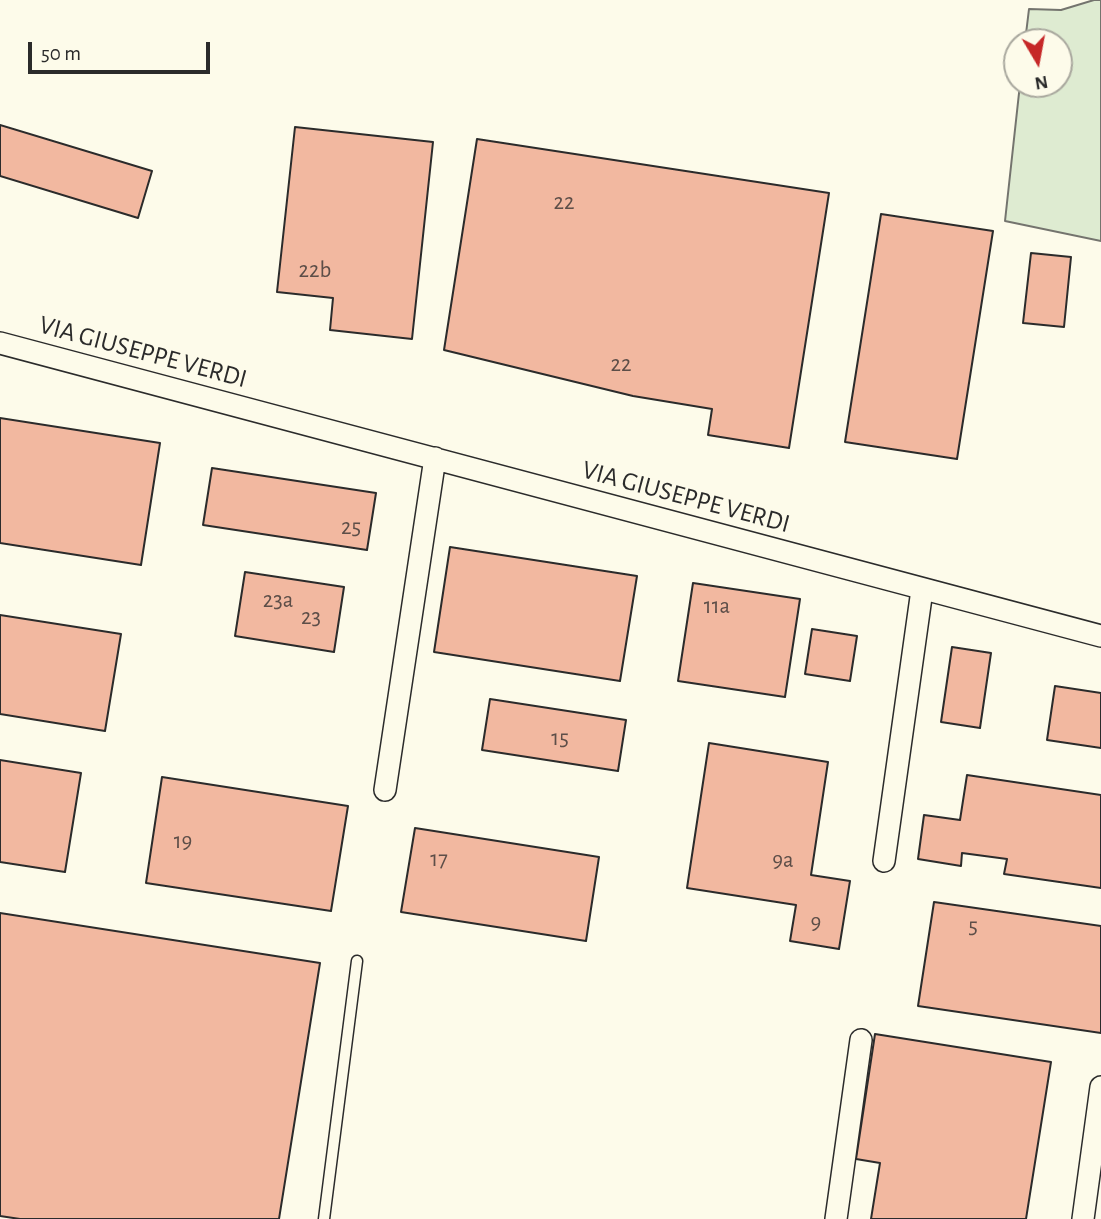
<!DOCTYPE html>
<html>
<head>
<meta charset="utf-8">
<style>
	body { margin:0 }
	#map { position:relative; width:1101px; height:1219px; overflow:hidden; background:#fdfbea; font-family:"Alegreya Sans",sans-serif }
	canvas { display:block }
	.north { position:absolute; left:1003px; top:28px; width:70px; height:70px; box-sizing:border-box; background:#fdfbea; border:2px solid #a9a89e; border-radius:50%; rotate:170deg; font-size:19px; font-weight:700; line-height:28px; text-align:center; color:#2b2b2b }
	.north::after { content:''; display:block; margin:auto; width:24px; height:32px; background:#c62828; clip-path:polygon(50% 0,100% 100%,50% 72%,0 100%) }
	.scale { position:absolute; left:28px; top:42px; width:182px; height:32px; box-sizing:border-box; border:4px solid #2b2b2b; border-top:0; padding-left:9px; font-size:21px; line-height:24px; white-space:nowrap; color:#2b2b2b; -webkit-text-stroke:5px #fdfbea; paint-order:stroke }
</style>
</head>
<body>
<div id="map">
<canvas width="1101" height="1219"></canvas>
<div class="north">N</div>
<div class="scale">50 m</div>
</div>
<script>
const ctx = document.querySelector('canvas').getContext('2d');
ctx.lineJoin = 'round';
function fill(path, color) { ctx.fillStyle = color; ctx.fill(path, 'evenodd'); }
function strokePath(path, color, width, dash) { ctx.strokeStyle = color; ctx.lineWidth = width; ctx.lineCap = dash ? 'butt' : 'round'; ctx.setLineDash(dash || []); ctx.stroke(path); }
function label(font, color, halo, rows, align = 'center') {
  ctx.font = font + ' "Alegreya Sans",sans-serif'; ctx.lineWidth = 5; ctx.setLineDash([]); ctx.textBaseline = 'middle'; ctx.strokeStyle = halo; ctx.fillStyle = color; for (const [text, x, y, turn = 0] of rows) {
    ctx.save(); ctx.translate(x, y); ctx.rotate((+turn || 0) * Math.PI / 180); ctx.textAlign = isNaN(turn) ? turn : align; if (halo) ctx.strokeText(text, 0, 0); ctx.fillText(text, 0, 0); ctx.restore();
  }
}
const green = new Path2D(`
	M1094,0H1101V241L1005,221L1020,84H1059V42H1025L1029,9L1061,10Z`);
fill(green, '#deebd1');
strokePath(green, '#74746e', 2);
const building = new Path2D(`
	M0,125L152,171L138,218L0,176Z
	M295,127L433,142L412,339L330,330L333,298L277,292Z
	M477,139L829,193L789,448L708,435L712,409L633,396L444,350Z
	M881,214L993,231L957,459L845,442Z
	M1031,253L1071,257L1064,327L1023,323Z
	M0,418L160,443L141,565L0,543Z
	M212,468L376,493L367,550L203,525Z
	M450,547L637,576L620,681L434,652Z
	M245,572L344,587L334,652L235,636Z
	M693,583L800,599L785,697L678,681Z
	M0,615L121,634L105,731L0,714Z
	M812,629L857,636L850,681L805,674Z
	M952,647L991,653L980,728L941,722Z
	M1055,686L1101,693V748L1047,740Z
	M490,699L626,720L618,771L482,750Z
	M709,743L828,762L811,875L850,881L839,949L790,941L796,905L687,888Z
	M0,760L81,773L65,872L0,862Z
	M967,775L1101,795V888L1004,874L1007,859L962,853L961,866L918,859L924,815L960,820Z
	M162,777L348,806L331,911L146,883Z
	M415,828L599,857L586,941L401,912Z
	M934,902L1101,926V1033L918,1006Z
	M0,913L320,963L279,1219H20L0,1216Z
	M875,1034L1051,1062L1026,1219H871L880,1163L856,1159Z`);
fill(building, '#f2b8a0');
strokePath(building, '#2b2b2b', 2);
const lane = new Path2D(`
	M324,1219L357,961`);
const street = new Path2D(`
	M0,343L1101,636
	M385,790L435,458
	M884,861L922,590
	M836,1219L861,1040
	M1083,1219L1101,1087`);
strokePath(lane, '#2b2b2b', 13);
strokePath(street, '#2b2b2b', 24);
strokePath(lane, '#fdfbea', 10);
strokePath(street, '#fdfbea', 21);
label('23px', '#5d4e48', null, [
	["22",564,202],
	["22b",315,270],
	["22",621,364],
	["25",351,527],
	["23a",278,600],
	["11a",717,606],
	["23",311,617],
	["15",560,738],
	["19",183,841],
	["17",439,859],
	["9a",783,860],
	["9",816,922],
	["5",973,926]
]);
label('26px', '#2b2b2b', '#fdfbea', [
	["VIA GIUSEPPE VERDI",143,352,15],
	["VIA GIUSEPPE VERDI",686,497,15]
]);
</script>
</body>
</html>
